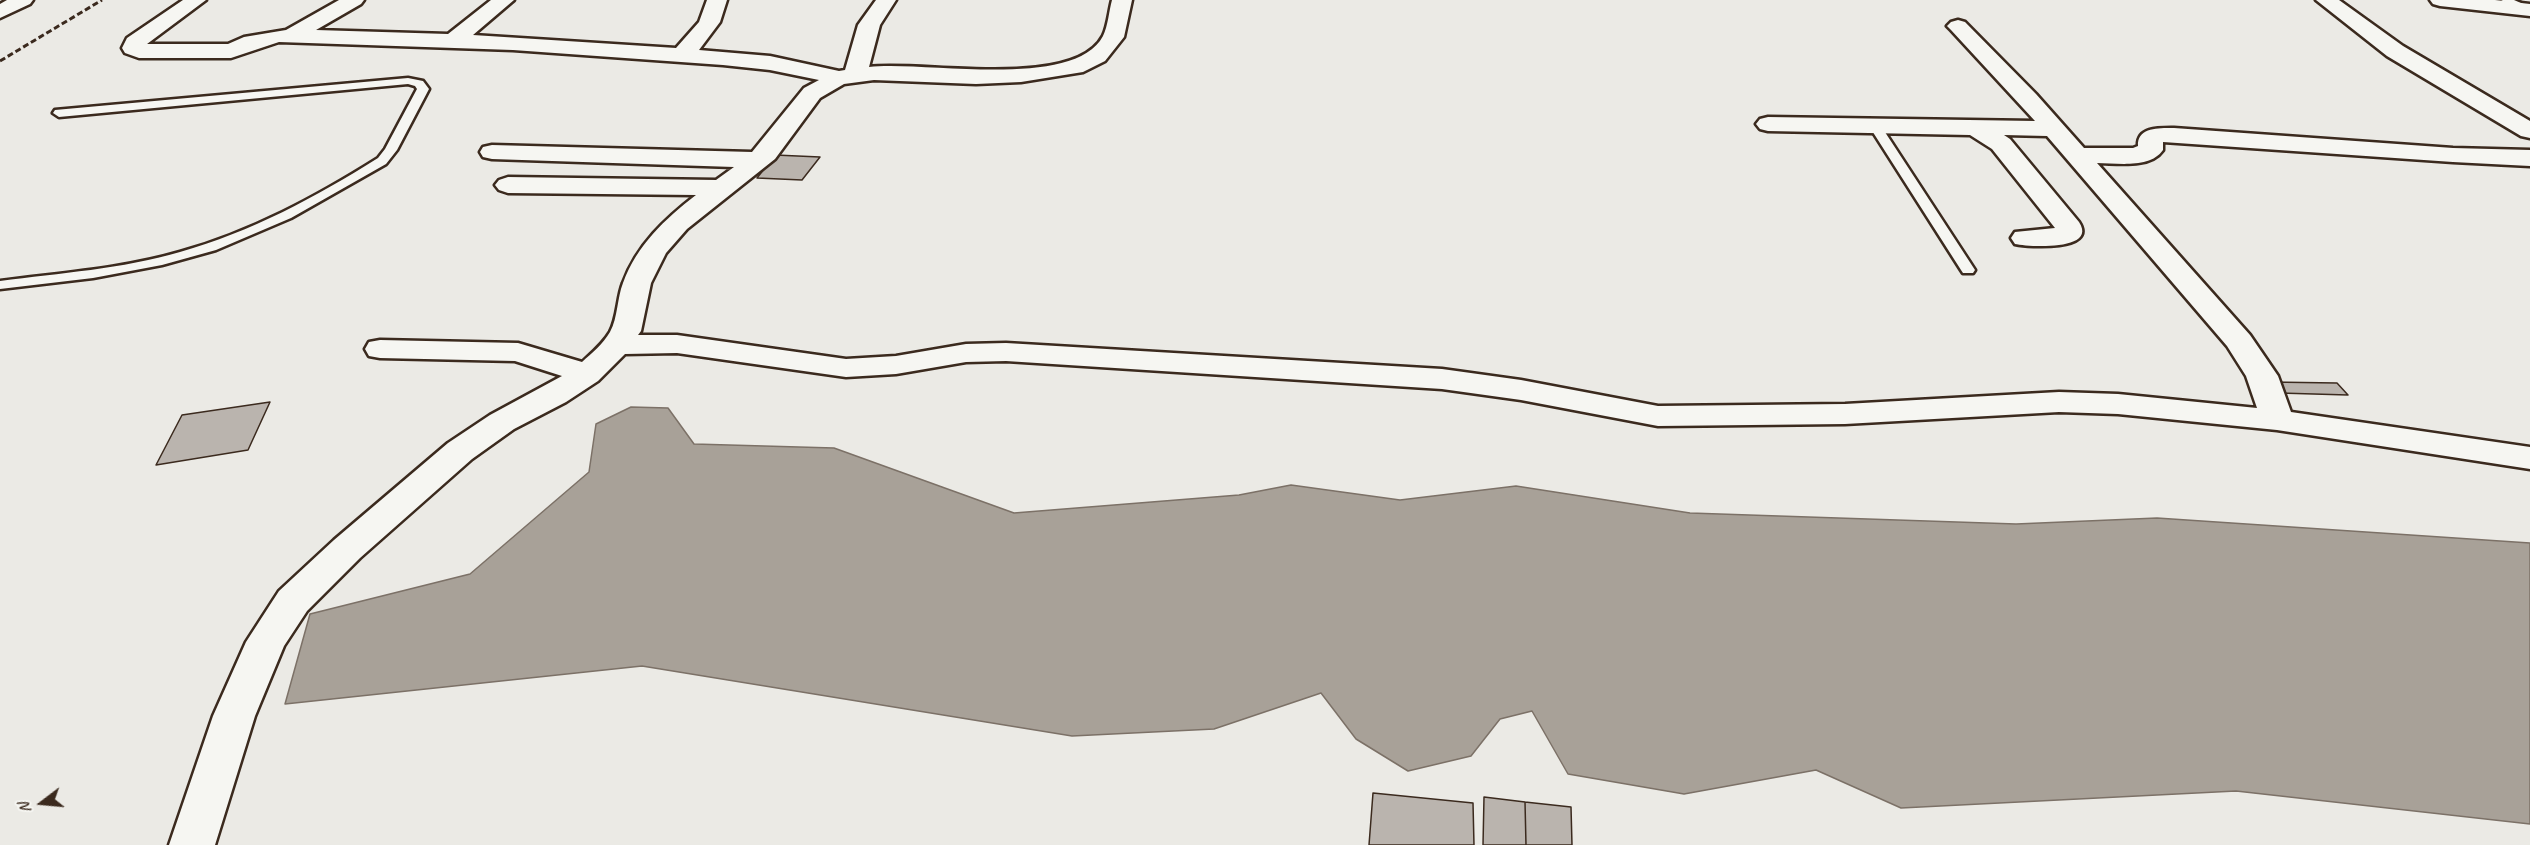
<!DOCTYPE html>
<html>
<head>
<meta charset="utf-8">
<style>
	body { margin:0 }
	#map { position:relative; width:2530px; height:845px; overflow:hidden; background:#ebeae5; font-family:Caveat,sans-serif }
	canvas { display:block }
	.north { position:absolute; left:12px; top:773px; width:60px; height:60px; -webkit-text-stroke:4px #f6f6f2; paint-order:stroke; rotate:254deg; font-size:16px; font-weight:700; line-height:24px; text-align:center; color:#3b2a1e }
	.north::after { content:''; display:block; margin:auto; width:21px; height:27px; background:#3b2a1e; clip-path:polygon(50% 0,100% 100%,50% 72%,0 100%) }
</style>
</head>
<body>
<div id="map">
<canvas width="2530" height="845"></canvas>
<div class="north">N</div>
</div>
<script>
const ctx = document.querySelector('canvas').getContext('2d');
ctx.lineJoin = 'round';
function fill(path, color) { ctx.fillStyle = color; ctx.fill(path, 'evenodd'); }
function strokePath(path, color, width, dash) { ctx.strokeStyle = color; ctx.lineWidth = width; ctx.lineCap = dash ? 'butt' : 'round'; ctx.setLineDash(dash || []); ctx.stroke(path); }
const water = new Path2D(`
	M631,407L668,408L694,444L834,448L1014,513L1239,495L1291,485L1400,500L1516,486L1690,513L2016,524L2157,518L2530,543V824L2236,791L1901,808L1816,770L1684,794L1568,774L1532,711L1500,719L1471,756L1408,771L1356,739L1321,693L1214,729L1072,736L642,666L285,704L310,614L470,574L589,472L596,424Z`);
fill(water, '#a8a198');
strokePath(water, '#7c7167', 1.5);
const building = new Path2D(`
	M775,155L820,157L802,180L757,178Z
	M2269,382L2337,383L2348,395L2279,393Z
	M270,402L248,450L156,465L182,415Z
	M1373,793L1473,803L1474,845H1369Z
	M1484,797L1525,802L1526,845H1483Z
	M1525,802L1571,807L1572,845H1526Z`);
fill(building, '#bab4ae');
strokePath(building, '#3b2a1e', 1.5);
const lane = new Path2D(`
	M2501,0H2514L2530,7V11H2522Z
	M408,78L423,81L429,89L397,150L386,164L291,218L216,250L162,265L93,278L0,289V281C60,273 122,269 180,252C251,232 316,197 378,158L385,149L417,89L415,86L408,84L59,117L53,113L55,110Z
	M1875,122L1881,126L1975,270L1973,273H1963L1961,270L1869,126Z`);
const street = new Path2D(`
	M7,0H33L30,4L0,18V4Z
	M183,0H206L147,44H228L244,37L286,30L339,0H364L361,4L316,30L448,34L491,0H514L473,35L676,48L699,22L707,0H727L720,22L699,50L770,56L839,71L845,70L858,25L876,0H896L880,25L869,67C921,60 1074,91 1103,36C1108,26 1109,11 1112,0H1132L1124,37L1105,61L1083,72L1021,82L976,84L874,80L844,84L820,98L775,159L687,229L666,253L651,283L641,331L638,335H677L846,359L896,356L966,344L1006,343L1442,369L1521,380L1658,406L1845,404L2059,392L2118,394L2257,408L2246,376L2227,346L2047,136L2004,135L2010,139L2079,222C2098,251 2029,247 2015,244L2011,238L2015,232L2055,228L1992,149L1970,135L1768,131L1760,129L1756,124L1760,119L1768,117L2035,121L1951,30L1947,26L1951,22L1958,20L1965,22L2036,94L2084,148H2133L2138,146C2137,127 2159,128 2174,128L2453,148L2530,150V166L2453,162L2163,142V150C2150,169 2117,163 2097,163L2250,335L2278,376L2291,412L2530,447V469L2277,430L2118,414L2059,412L1845,424L1658,426L1521,400L1442,389L1006,361L966,362L896,374L846,377L677,353L625,354L598,381L566,402L514,429L472,459L360,558L307,611L284,646L255,716L215,845H169L213,716L246,642L279,591L334,540L448,443L490,415L562,376L515,361L380,358L369,356L365,349L369,342L380,340L518,343L582,362C592,353 603,344 610,332C618,317 617,298 623,283C637,245 665,219 696,195L508,193L499,190L495,185L499,180L508,177L716,180L734,167L492,159L483,157L480,152L483,147L492,145L752,152L804,88L819,80L770,70L723,65L513,50L279,42L231,58H139L125,53L122,48L127,38Z
	M2316,0H2339L2403,46L2530,121V138L2521,136L2387,56Z
	M2430,0H2495L2530,4V16L2440,6L2433,4Z`);
strokePath(lane, '#3b2a1e', 5);
strokePath(street, '#3b2a1e', 5);
fill(lane, '#f6f6f2');
fill(street, '#f6f6f2');
strokePath(new Path2D(`
	M0,61L102,0`), '#3b2a1e', 3, [6, 3]);
</script>
</body>
</html>
